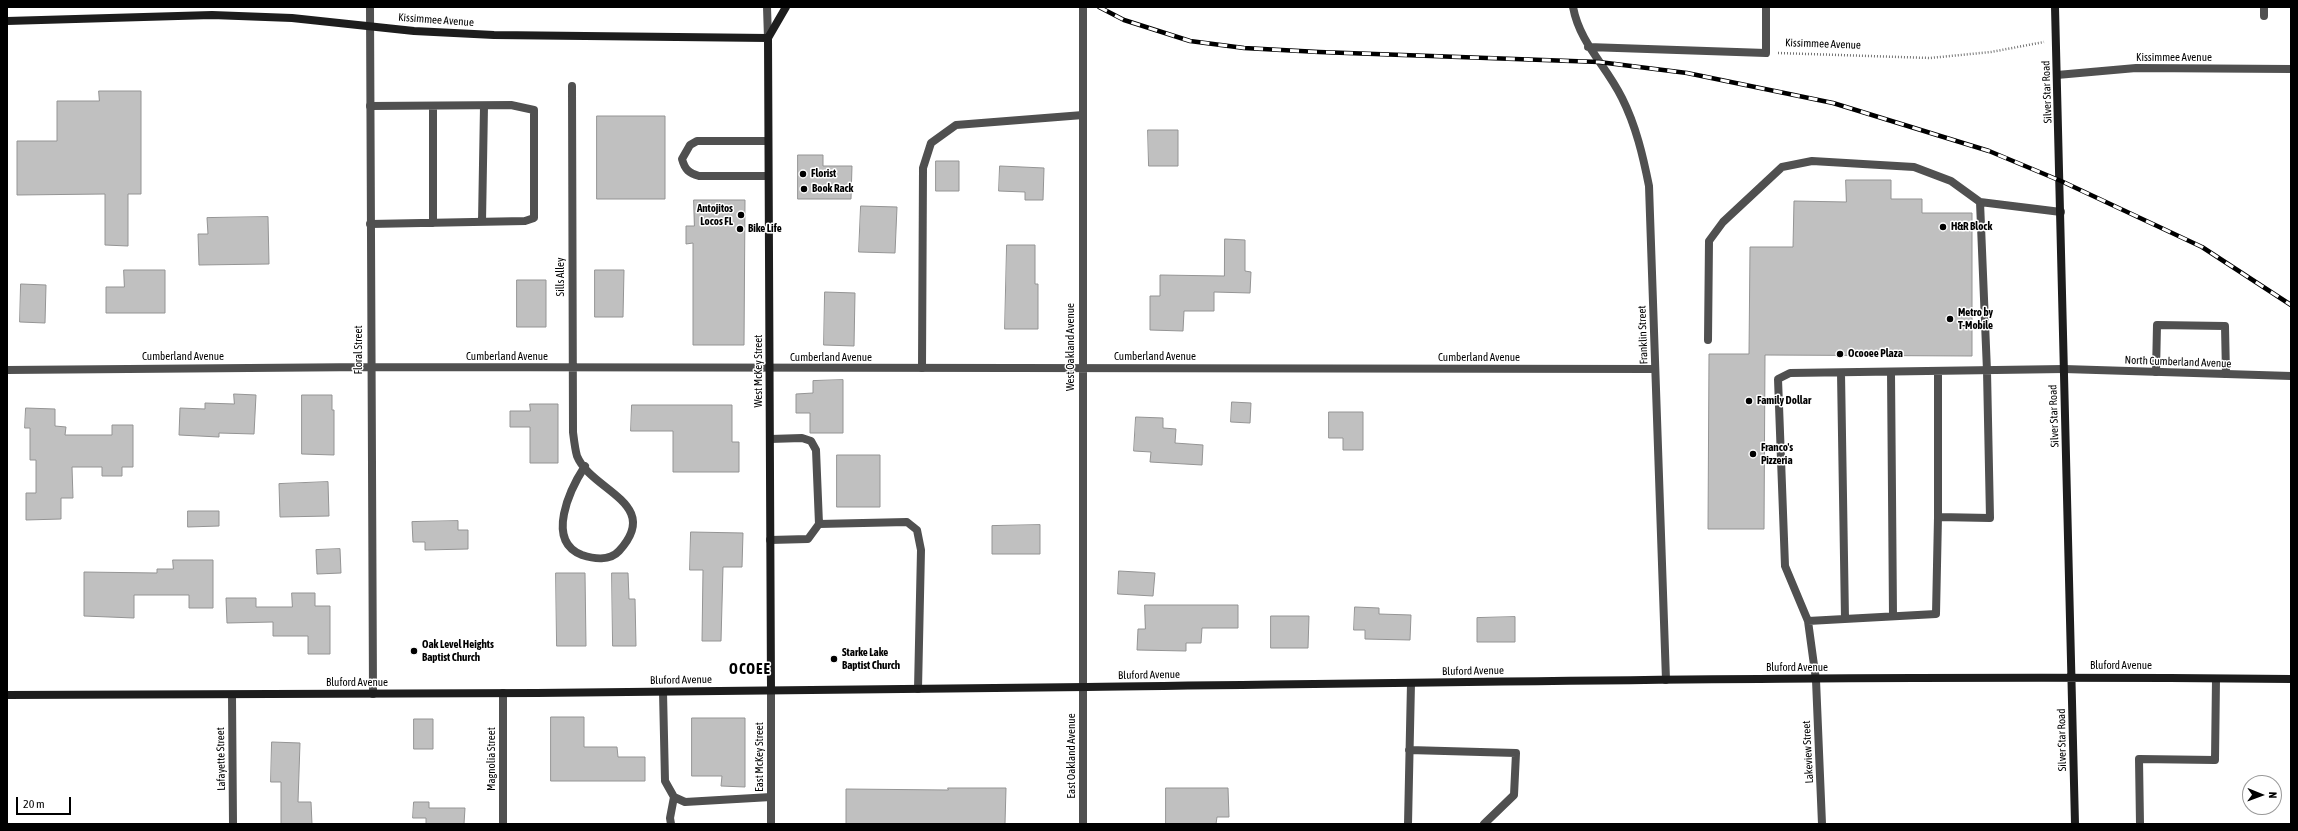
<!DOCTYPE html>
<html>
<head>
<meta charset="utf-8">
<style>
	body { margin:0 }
	#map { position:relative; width:2298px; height:831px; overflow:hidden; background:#fff; font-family:"Asap Condensed",sans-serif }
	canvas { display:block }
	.frame { position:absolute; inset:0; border:8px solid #000; pointer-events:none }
	.north { position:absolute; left:2242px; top:775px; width:40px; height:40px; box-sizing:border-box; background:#fff; border:1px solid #999; border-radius:50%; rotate:91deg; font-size:11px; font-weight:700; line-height:16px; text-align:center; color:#000 }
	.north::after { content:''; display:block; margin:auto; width:14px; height:18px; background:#000; clip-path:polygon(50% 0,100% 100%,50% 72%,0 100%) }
	.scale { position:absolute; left:16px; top:797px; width:55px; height:18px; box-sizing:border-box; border:2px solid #000; border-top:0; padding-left:5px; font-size:12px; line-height:14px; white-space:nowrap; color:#000; -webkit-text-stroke:3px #fff; paint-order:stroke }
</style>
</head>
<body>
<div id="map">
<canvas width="2298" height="831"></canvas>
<div class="frame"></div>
<div class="north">N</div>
<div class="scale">20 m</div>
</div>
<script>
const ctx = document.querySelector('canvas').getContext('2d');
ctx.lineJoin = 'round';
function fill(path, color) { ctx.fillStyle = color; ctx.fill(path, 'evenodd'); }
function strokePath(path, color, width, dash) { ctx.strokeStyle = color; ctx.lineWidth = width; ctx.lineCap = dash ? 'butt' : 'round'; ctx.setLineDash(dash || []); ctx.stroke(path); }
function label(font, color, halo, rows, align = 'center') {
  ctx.font = font + ' "Asap Condensed",sans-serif'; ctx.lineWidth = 3; ctx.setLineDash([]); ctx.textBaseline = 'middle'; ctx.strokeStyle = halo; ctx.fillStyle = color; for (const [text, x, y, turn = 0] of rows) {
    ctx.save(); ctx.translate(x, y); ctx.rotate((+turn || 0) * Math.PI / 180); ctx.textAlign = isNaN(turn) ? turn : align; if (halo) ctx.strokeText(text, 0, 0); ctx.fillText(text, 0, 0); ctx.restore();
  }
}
const building = new Path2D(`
	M99,91H141V194H128V246L105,245V194L17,195V141H57V101H99Z
	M597,116H665V199H597Z
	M1148,130H1178V166H1149Z
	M798,155H823V166H852L851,199H798Z
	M936,161H959V191H936Z
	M1000,166L1044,168L1043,200H1025V192L999,191Z
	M1846,180H1891V199H1922V213H1972V356L1765,355L1764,529H1708L1709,354H1749L1750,247H1793L1794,201L1846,202Z
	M694,200H745L744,345H693V243L686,244V226H694Z
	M861,206L897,207L895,253L859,252Z
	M268,217L269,264L199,265L198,234H208L207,218Z
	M1225,239L1245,240V271L1251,272L1250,293L1214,292V311H1184L1183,331L1150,330V296H1160V275L1224,276Z
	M1007,245H1035V284H1038V329H1005Z
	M124,270H165V313H106V287H124Z
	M595,270H624L623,317H595Z
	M517,280H546V327H517Z
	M21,284L46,285L45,323L20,322Z
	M825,292L855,293L854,346L824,345Z
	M843,380V433H810V413H796V394L813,393V381Z
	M234,394L256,395L254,434L219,433V437L179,435L180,408L205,409V403L234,404Z
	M302,395H332V410H334V455L302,454Z
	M1232,402L1251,403L1250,423L1231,422Z
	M530,404H558V463H530V427H510V411H530Z
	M632,405H732V442H739V472H673V431H631Z
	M26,408L55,409V426L66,427L65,435H112V425H133V467H122V476H102V467H72L73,498H61V519L26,520V493H36V460H30V428H25Z
	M1329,412H1363V450H1343V438H1329Z
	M1136,417L1163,418V428L1176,429L1175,443L1203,445L1202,465L1150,462L1151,452L1134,451Z
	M837,455H880V507H837Z
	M328,482L329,516L280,517L279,484Z
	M188,511H219V526L188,527Z
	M458,521V530H468V549L425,550V542H413L412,522Z
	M1040,525V554H992V526Z
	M691,532L743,533L742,567H723L721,641H702L703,570H690Z
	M340,549L341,573L317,574L316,550Z
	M173,560H213V608H189V595H134V618L84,616V572L157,573V569H173Z
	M1119,571L1155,573L1153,596L1118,594Z
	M556,573H585L586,646H557Z
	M612,573H628L629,599H635L636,646H613Z
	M292,593H315V606H330V654H308V636H273V622L227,623L226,598H256V607H292Z
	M1145,605H1238V628H1202L1201,643H1186V651L1137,650L1138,629H1145Z
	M1355,607L1379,608V614L1411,615L1410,640L1365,639V630H1354Z
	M1271,616H1309L1308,648H1271Z
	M1515,617V642H1477V618Z
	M551,717H584V747H617L618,757H645V781H551Z
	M692,718H745V787L721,786L722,776H692Z
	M414,719H433V749H414Z
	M272,742L300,743L298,802H311L312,824H281V782H271Z
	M948,788H1006L1005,824H846V789L948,790Z
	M1166,788H1228L1229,817H1217L1216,824H1166Z
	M414,802H429V808H465L464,824H426V818H413Z`);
fill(building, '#c0c0c0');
strokePath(building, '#949494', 1);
strokePath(new Path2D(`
	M1778,53L1930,58L1991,52L2044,42`), '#727272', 2.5, [1, 2]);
strokePath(new Path2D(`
	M2264,7V16
	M2057,75L2136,68L2291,69
	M433,106V223
	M768,141H697L690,145L682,159C685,170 689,173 699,176H768
	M482,222L484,106
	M370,224L525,221L534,218V110L511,105L370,106
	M1708,340L1709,241L1723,222L1782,167L1812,161L1914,167L1951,181L1980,202
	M922,368L923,168L931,143L956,125L1083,115
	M1938,371V517
	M1891,372L1893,616
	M2156,372L2157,325L2225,326L2226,374
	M1841,373L1845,619
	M770,439L802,438L811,441L816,450L819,524L808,539L770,540
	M819,524L907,522L917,530L921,550L918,689
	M1808,621L1936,614L1938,517L1990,518L1987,371L1980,202L2061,212
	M1816,680L1808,621L1785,566L1778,379L1790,373L2064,369
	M663,692L665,781L674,797L685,802L771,797
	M1409,750L1516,753L1514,795L1484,824
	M671,824L670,818L674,797
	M1408,824L1411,683
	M2140,824L2139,759L2215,760L2216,679`), '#505050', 8);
strokePath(new Path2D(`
	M370,7L373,694
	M767,7L768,38
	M1573,7C1580,44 1606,65 1622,98C1636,126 1643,156 1649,186L1666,680
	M1588,47L1766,53V7
	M572,86L573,432C574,440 575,449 577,456C591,491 663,503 619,551C610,561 594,559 582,555C545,541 570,489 585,466
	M2064,369L2291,376
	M7,370L370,367L1655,369
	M1816,680L1822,824
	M232,695L233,824
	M503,824V693
	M771,824V690
	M1083,824V7`), '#505050', 8);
strokePath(new Path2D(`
	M2055,7L2075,824
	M7,21L212,15L292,18L414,31L494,35L768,38
	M768,38L771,690
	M768,38L786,7
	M7,695C367,695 726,692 1086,687C1488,682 1889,675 2291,679`), '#1d1d1d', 8);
const rail = new Path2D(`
	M1099,7L1124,20L1190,41L1244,48L1319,52L1599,62L1687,73L1833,103L1989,151L2061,181L2202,247L2291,305`);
strokePath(rail, '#000', 4.5);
strokePath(rail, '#fff', 3, [9]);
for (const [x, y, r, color] of [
	[803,174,4,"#000"],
	[804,189,4,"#000"],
	[741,215,4,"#000"],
	[1943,227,4,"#000"],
	[740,229,4,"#000"],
	[1950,319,4,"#000"],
	[1840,354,4,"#000"],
	[1749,401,4,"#000"],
	[1753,454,4,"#000"],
	[414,651,4,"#000"],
	[834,659,4,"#000"]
]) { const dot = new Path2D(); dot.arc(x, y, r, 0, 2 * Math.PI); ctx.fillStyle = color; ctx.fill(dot); strokePath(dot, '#fff', 1.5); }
label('11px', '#000', '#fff', [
	["Kissimmee Avenue",436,20,4],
	["Kissimmee Avenue",1823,44,2],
	["Kissimmee Avenue",2174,58],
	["Silver Star Road",2047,92,-92],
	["Sills Alley",561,277,-90],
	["Franklin Street",1643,335,-92],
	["West Oakland Avenue",1071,347,-90],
	["Floral Street",359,350,-90],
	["Cumberland Avenue",183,357],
	["Cumberland Avenue",507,357],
	["Cumberland Avenue",1155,357],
	["Cumberland Avenue",831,358],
	["Cumberland Avenue",1479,358],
	["North Cumberland Avenue",2178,362,2],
	["West McKey Street",759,371,-90],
	["Silver Star Road",2054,416,-92],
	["Bluford Avenue",2121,666],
	["Bluford Avenue",1797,668],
	["Bluford Avenue",1473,671,-1],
	["Bluford Avenue",1149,675,-1],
	["Bluford Avenue",681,680,-1],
	["Bluford Avenue",357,683],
	["Silver Star Road",2062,740,-91],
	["Lakeview Street",1808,752,-93],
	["East Oakland Avenue",1072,756,-90],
	["East McKey Street",760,757,-90],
	["Lafayette Street",221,759,-91],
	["Magnolia Street",492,759,-90]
]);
label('bold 11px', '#000', '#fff', [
	["Florist",811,174],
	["Book Rack",812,189],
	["Antojitos",733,209,"right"],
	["Locos FL",733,222,"right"],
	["H&R Block",1951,227],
	["Bike Life",748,229],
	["Metro by",1958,313],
	["T-Mobile",1958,326],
	["Ocooee Plaza",1848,354],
	["Family Dollar",1757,401],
	["Franco's",1761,448],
	["Pizzeria",1761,461],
	["Oak Level Heights",422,645],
	["Baptist Church",422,658],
	["Starke Lake",842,653],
	["Baptist Church",842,666]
], 'left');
ctx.letterSpacing = '1px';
label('bold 15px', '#000', '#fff', [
	["OCOEE",750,669]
]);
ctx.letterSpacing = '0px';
</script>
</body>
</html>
